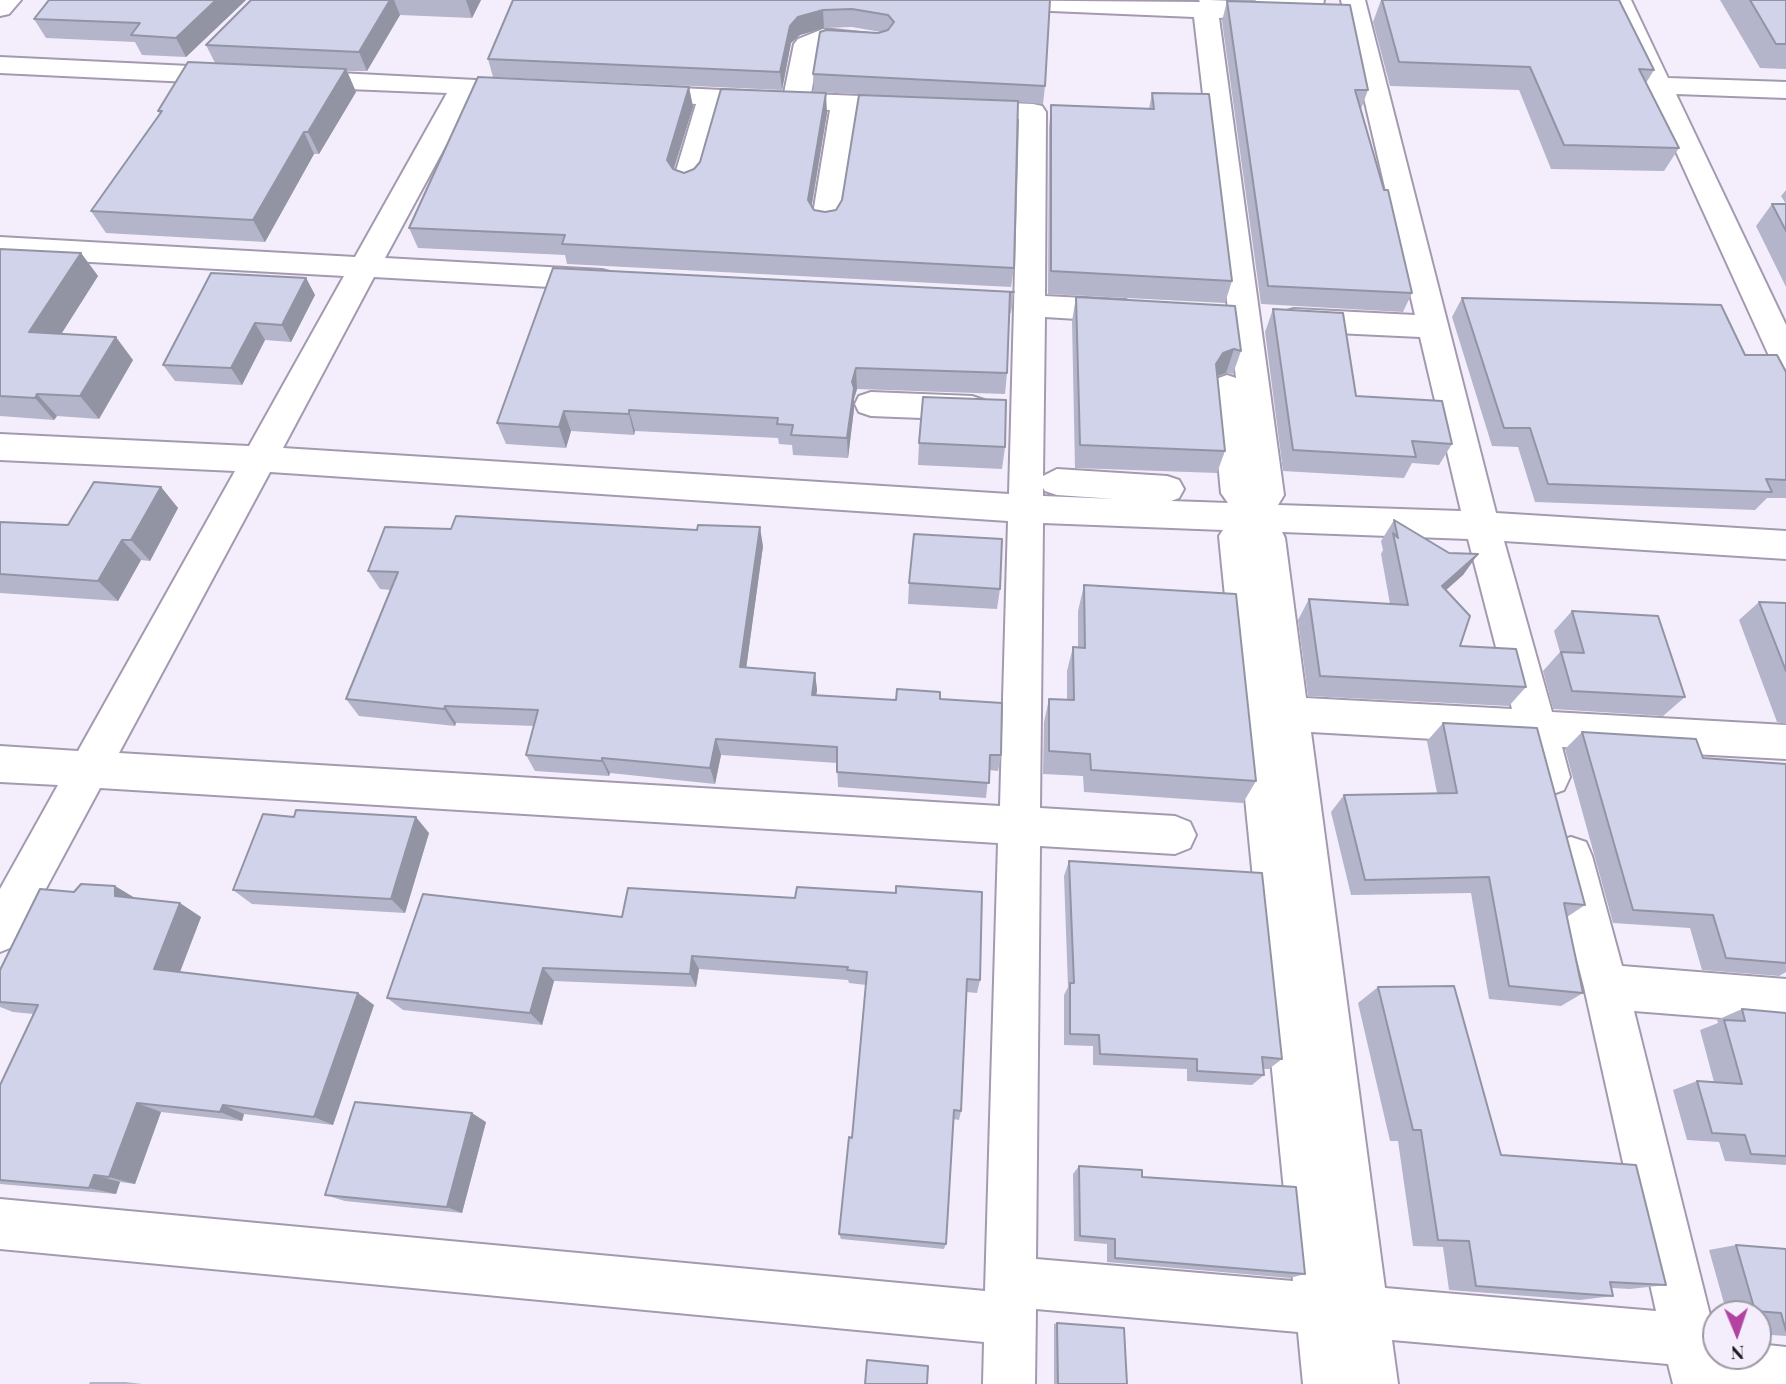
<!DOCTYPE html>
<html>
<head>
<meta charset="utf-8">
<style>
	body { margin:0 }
	#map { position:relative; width:1786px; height:1384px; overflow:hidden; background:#f4eefc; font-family:"Playfair Display",serif }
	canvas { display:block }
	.north { position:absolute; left:1702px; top:1300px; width:70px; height:70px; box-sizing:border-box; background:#f4eefc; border:2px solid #9d98a4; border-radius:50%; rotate:178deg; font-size:19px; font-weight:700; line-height:28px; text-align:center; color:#1b1820 }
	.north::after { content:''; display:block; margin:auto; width:24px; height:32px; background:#b243a1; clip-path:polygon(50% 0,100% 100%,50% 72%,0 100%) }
</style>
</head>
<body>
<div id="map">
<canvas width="1786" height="1384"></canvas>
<div class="north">N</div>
</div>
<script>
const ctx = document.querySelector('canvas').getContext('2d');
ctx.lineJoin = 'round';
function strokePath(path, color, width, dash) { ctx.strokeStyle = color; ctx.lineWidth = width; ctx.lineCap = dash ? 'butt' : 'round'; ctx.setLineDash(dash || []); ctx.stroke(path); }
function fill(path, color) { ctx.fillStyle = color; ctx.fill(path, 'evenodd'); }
const minor = new Path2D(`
	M0,0H21L9,14L0,16Z
	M944,0L1200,2L1199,0H1324L1322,9L1313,11L1243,9L1244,11L1241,16L1219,18L1284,495L1278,505L1461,511L1420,337L1294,331L1283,328L1279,320L1283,312L1294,309L1415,315L1341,0H1365L1496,513L1786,531V559L1504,541L1552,712L1786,725V759L1562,747L1570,777L1564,790L1550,795L1536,790L1521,744L1311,732L1385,1288L1656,1311L1584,987L1550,856L1556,842L1571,837L1586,842L1592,856L1622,966L1786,979V1023L1634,1011L1716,1339V1356H1758V1344L1786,1347V1384H1673L1668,1364L1392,1340L1398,1384H1303L1298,1332L1036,1309L1035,1384H983L984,1342L0,1249V1199L985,1291L998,843L100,788L15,946L0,952V889L58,785L0,782V746L78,751L235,471L0,460V434L249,446L344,276L0,257V237L355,257L447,93L299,87L290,85L286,79L290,73L299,71L535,83L539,89L535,95L526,97L473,95L385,258L602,270L613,273L617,280L613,287L602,290L374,277L283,448L1009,494L1019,119L958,115L954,109L958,103L967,101L1033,104L1042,106L1046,112L1045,296L1125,300L1136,304L1140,311L1136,318L1125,322L1045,317L1043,476L1057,469L1167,476L1179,480L1184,489L1179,498L1171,501L1228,503L1221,493L1211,387L1216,379L1227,375L1236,378L1194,17L956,7L947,5ZM270,472L1008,521L1000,806L119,753ZM1043,488L1045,491L1057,495L1115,499L1043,496ZM1043,523L1223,530L1219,536L1293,1281L1036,1259L1040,846L1175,854L1190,848L1196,835L1190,822L1175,816L1040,808ZM1282,532L1468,539L1512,709L1306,698L1285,538Z
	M1607,0H1631L1668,78L1786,82V98L1676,94L1786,325V369L1775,366L1770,358Z
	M823,29L880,35L884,40L880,45C860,50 837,40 819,48L811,94L910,98L919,100L923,106L919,112L910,114L857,112L840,220L836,227L826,229L816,227L812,220L830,110L722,106L701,181L697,187L687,190L677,187L673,181L696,104L629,100L625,94L629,88L638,86L784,93L794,44L798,39Z
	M0,57L232,68L241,70L245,76L241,82L232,84L0,73Z
	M871,392L972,396L984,400L988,408L984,416L972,420L871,416L859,412L855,404L859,396Z`);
strokePath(minor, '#a49ab0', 4);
fill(minor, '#fff');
fill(new Path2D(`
	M49,0H246L186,57L142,55L135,42L46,38L34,19Z
	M251,0H481L472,18L400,15L367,71H347L356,92L319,154H314L265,242L106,233L91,211L160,114L158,111L215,63L206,45Z
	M513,0H1050L1045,86L1043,104L1018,102L1014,268L1011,287L567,264L565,255L418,248L409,228L689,87L693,107L674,170L684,173L694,169L827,113L812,206L814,210L825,212L836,210L923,97L814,92L813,74L878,33L881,32L852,27L824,28L800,35L791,43L782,90L493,77L488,59Z
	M1209,0H1256L1255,2L1368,90L1361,109L1412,293L1403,312L1261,304L1222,21L1227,1L1248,2Z
	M1381,0H1619L1654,70L1646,83L1679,148L1664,171L1551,169L1519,90L1390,86L1373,22Z
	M1720,0H1786V69L1760,68Z
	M1152,93L1232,281L1225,303L1048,294L1049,128L1051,105L1149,109Z
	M1786,190V287L1756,226L1772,204H1786L1781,196Z
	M0,249L81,253L98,276L61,334L133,360L99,419L57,416L54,420L0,416Z
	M553,268L1014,292L1011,313L1009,314L1007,373L1005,394L857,389L854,399V409L848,458L793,455L792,445L779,444L778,438L635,431L634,435L571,431L566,448L506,444L497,423Z
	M306,278L315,295L291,342L265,340L242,385L175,381L163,365Z
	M1076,297L1241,351L1233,374L1226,373L1217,376L1225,451L1217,473L1075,468L1072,321Z
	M1462,298L1745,355L1786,372V498H1767L1755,510L1535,502L1518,447L1492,446L1452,317Z
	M1273,309L1356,396L1452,444L1439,465L1412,463L1404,478L1283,471L1265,332Z
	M919,443L1005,447L1002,469L918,465Z
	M161,487L178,508L150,561L141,560L118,601L0,593V522L68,525Z
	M1394,520L1449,553L1478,554L1463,575L1446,590L1460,646L1526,687L1509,706L1308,696L1298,620L1309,599L1390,604L1381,554L1383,550L1381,541Z
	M763,546L746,668L815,673L817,690L816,695L896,700L940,699L1001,755L998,771L989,770L986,798L838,787L837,763L721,755L715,784L610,773L609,776L535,771L526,755L534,726L456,723L455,726L359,716L346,699L391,590L380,589L368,571Z
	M909,583L1000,589L997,609L908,604Z
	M1084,585L1256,781L1243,803L1084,792L1083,776L1043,774L1044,722L1049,699L1067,700V671L1073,647H1078V611Z
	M1759,602L1786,603V724L1777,722L1739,620Z
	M1572,611L1685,697L1663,716L1553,709L1543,671L1560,652L1554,631Z
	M1443,723L1585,905L1567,917L1583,993L1561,1006L1489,999L1471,893L1351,895L1331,812L1344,795L1437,793L1427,741Z
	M1582,732L1703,758L1786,764V972L1779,976L1702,970L1690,928L1613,923L1565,749Z
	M429,833L405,913L252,904L233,890Z
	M1069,861L1282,1059L1269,1069H1263L1264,1075L1252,1085L1187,1081V1069L1093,1065V1046L1064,1045V995L1068,987L1064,876Z
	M115,886L135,898L201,917L180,972L374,1005L333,1125L244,1114L242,1121L161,1112L135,1184L120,1182L116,1194L0,1184V1085L34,1014L13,1012L0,1007V970L74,892Z
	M423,894L980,980L977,993L966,992L961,1111L959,1120L953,1119L946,1244L944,1249L841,1239L839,1234L852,1138L866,985L849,983L848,980L699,969L696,987L554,981L542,1025L403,1010L387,998Z
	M1378,987L1501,1155L1666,1285L1630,1289L1612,1288L1613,1296L1580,1300L1449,1290L1443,1247L1413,1246L1398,1141H1390L1358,1003Z
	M1742,1009L1786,1013V1165L1725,1161L1719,1142L1687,1140L1673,1090L1697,1081L1714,1082L1700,1030L1718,1023L1717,1020Z
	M486,1122L462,1213L345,1201L325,1195Z
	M1079,1166L1142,1177L1305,1274L1290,1278L1107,1262V1244L1074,1241L1073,1174Z
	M1736,1245L1786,1249V1336L1758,1334V1314H1727L1709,1250Z
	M1057,1323L1127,1384H1054V1324Z
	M90,1382H125L142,1384H89Z`), '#b4b5ca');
fill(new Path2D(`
	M216,0H246L186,57L176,38Z
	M390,0H394L400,15L367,71L359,52Z
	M466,0H481L472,18Z
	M823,10L824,28L800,35L791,43L782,90L780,72L790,26L798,17Z
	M346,69L356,92L319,154L308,132Z
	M689,87L693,107L670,180L667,160Z
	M826,93L827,113L809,220L808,200Z
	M304,132L314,154L265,242L253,220Z
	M81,253L98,276L48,355L29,332Z
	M306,278L315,295L291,342L282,325Z
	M255,323L265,340L242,385L231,368Z
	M116,337L133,360L99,419L80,396Z
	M1234,349L1226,373L1215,377L1216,364L1223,353Z
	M856,368L857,389L854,399V409L848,458L847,438L852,382Z
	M37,394L57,416L54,420L35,398Z
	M629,410L635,431L634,435L629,414Z
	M564,411L571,431L566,448L559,427Z
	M161,487L178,508L150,561L131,540Z
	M760,527L763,546L744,684L740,667Z
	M122,540L141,560L118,601L98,581Z
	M1478,554L1463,575L1428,606L1442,586Z
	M815,673L817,690L814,712L812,695Z
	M445,706L456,723L455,726L444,709Z
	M716,739L721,755L715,784L710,768Z
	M602,758L610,773L609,776L602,761Z
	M416,817L429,833L405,913L391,899Z
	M115,886L138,900L115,896Z
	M180,903L201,917L176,982L154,969Z
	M692,956L699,969L696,987L690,974Z
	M543,968L554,981L542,1025L530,1013Z
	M358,993L374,1005L333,1125L314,1117Z
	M137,1103L161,1112L135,1184L109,1177Z
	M223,1105L244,1114L242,1121L220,1112Z
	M472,1113L486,1122L462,1213L447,1207Z
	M94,1175L120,1182L116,1194L89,1188Z`), '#9294a4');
const building = new Path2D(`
	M49,0H216L176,38L131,35L140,23L34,19Z
	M251,0H390L359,52L206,45Z
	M513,0H1050L1045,86L813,74L820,32L826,30L878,33L888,30L894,22L888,15L852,9L823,10L798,17L790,26L780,72L488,59Z
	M1382,0H1619L1654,70L1639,69L1679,148L1564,145L1530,67L1399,62Z
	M1750,0H1786V44H1776Z
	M1227,1L1350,5L1368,90H1355L1384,190H1388L1412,293L1268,286Z
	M188,62L346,69L308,132H304L253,220L91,211L162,111H158Z
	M478,77L689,87L667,160L673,169L684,173L694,169L700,162L721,89L826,93L808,200L814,210L825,212L836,210L842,200L859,95L1018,101L1014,268L562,244L565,235L409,228Z
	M1152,93L1209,94L1232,281L1051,271V105L1154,109Z
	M1772,204H1786V231Z
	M0,249L81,253L29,332L116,337L80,396L37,394L35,398L0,396Z
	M553,268L1014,292H1010L1007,373L856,368L852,382L854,388L847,438L791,435L793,425L777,424L778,418L629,410V414L564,411L559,427L497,423Z
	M211,273L306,278L282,325L255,323L231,368L163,365Z
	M1076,297L1235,306L1241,351L1234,349L1223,353L1216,364L1225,451L1080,445Z
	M1462,298L1721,305L1745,355H1777L1786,372V480L1766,479L1772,492L1548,484L1530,428H1504Z
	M1273,309L1343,313L1356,396L1442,401L1452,444L1412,441L1416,457L1293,450Z
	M923,397L1006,400L1005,447L919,443Z
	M94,482L161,487L131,540H122L98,581L0,574V522L68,525Z
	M456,516L697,530L698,525L760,527L740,667L815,673L812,695L896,700L897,689L940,692V699L1002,703L1001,755H990L989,783L837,772V747L716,739L710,768L602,758V761L526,755L538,710L445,706L444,709L346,699L398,572L368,571L385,527L451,529Z
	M1394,520L1449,553L1478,554L1442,586L1470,616L1460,646L1516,649L1526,687L1320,676L1309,599L1408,605L1393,533L1398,538Z
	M914,534L1002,539L1000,589L909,583Z
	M1084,585L1236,594L1256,781L1091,770L1090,754L1049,751V699L1074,700L1073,647L1085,648Z
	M1759,602L1786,603V671Z
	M1572,611L1658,616L1685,697L1572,691L1561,652L1584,653Z
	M1443,723L1537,728L1585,905L1564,903L1583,993L1509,986L1489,877L1365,880L1344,795L1457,793Z
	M1582,732L1696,739L1703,758L1786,764V963L1726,958L1713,915L1633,910Z
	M296,810L416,817L391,899L233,890L263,814L294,817Z
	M1069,861L1262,873L1282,1059L1262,1057L1264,1075L1197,1071V1059L1100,1054L1099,1035L1070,1034V983H1074Z
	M81,884L115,886V896L180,903L154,969L358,993L314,1117L223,1105L220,1112L137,1103L109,1177L94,1175L89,1188L0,1180V1085L38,1005L0,1002V970L40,889L74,892Z
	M896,886L982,892L980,980L967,979L961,1111L954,1110L946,1244L839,1234L849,1137L852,1138L867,972L847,970L848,967L692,956L690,974L543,968L530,1013L387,998L423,894L622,917L628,888L795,898L797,887L896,893Z
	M1454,986L1501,1155L1636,1165L1666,1285L1610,1282L1613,1296L1476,1286L1469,1241L1438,1240L1421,1130H1413L1378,987Z
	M1742,1009L1786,1013V1156L1751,1154L1745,1135L1712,1133L1697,1081L1742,1084L1724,1020L1745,1021Z
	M355,1102L472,1113L447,1207L325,1195Z
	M1079,1166L1142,1170V1177L1296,1187L1305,1274L1115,1258V1239L1080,1236Z
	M1736,1245L1786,1249V1331L1781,1313L1755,1311Z
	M1057,1323L1124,1328L1127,1384H1058Z
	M867,1360L928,1366L927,1384H865Z`);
fill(building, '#d1d3eb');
strokePath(building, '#9294a4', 2);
</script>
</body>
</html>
